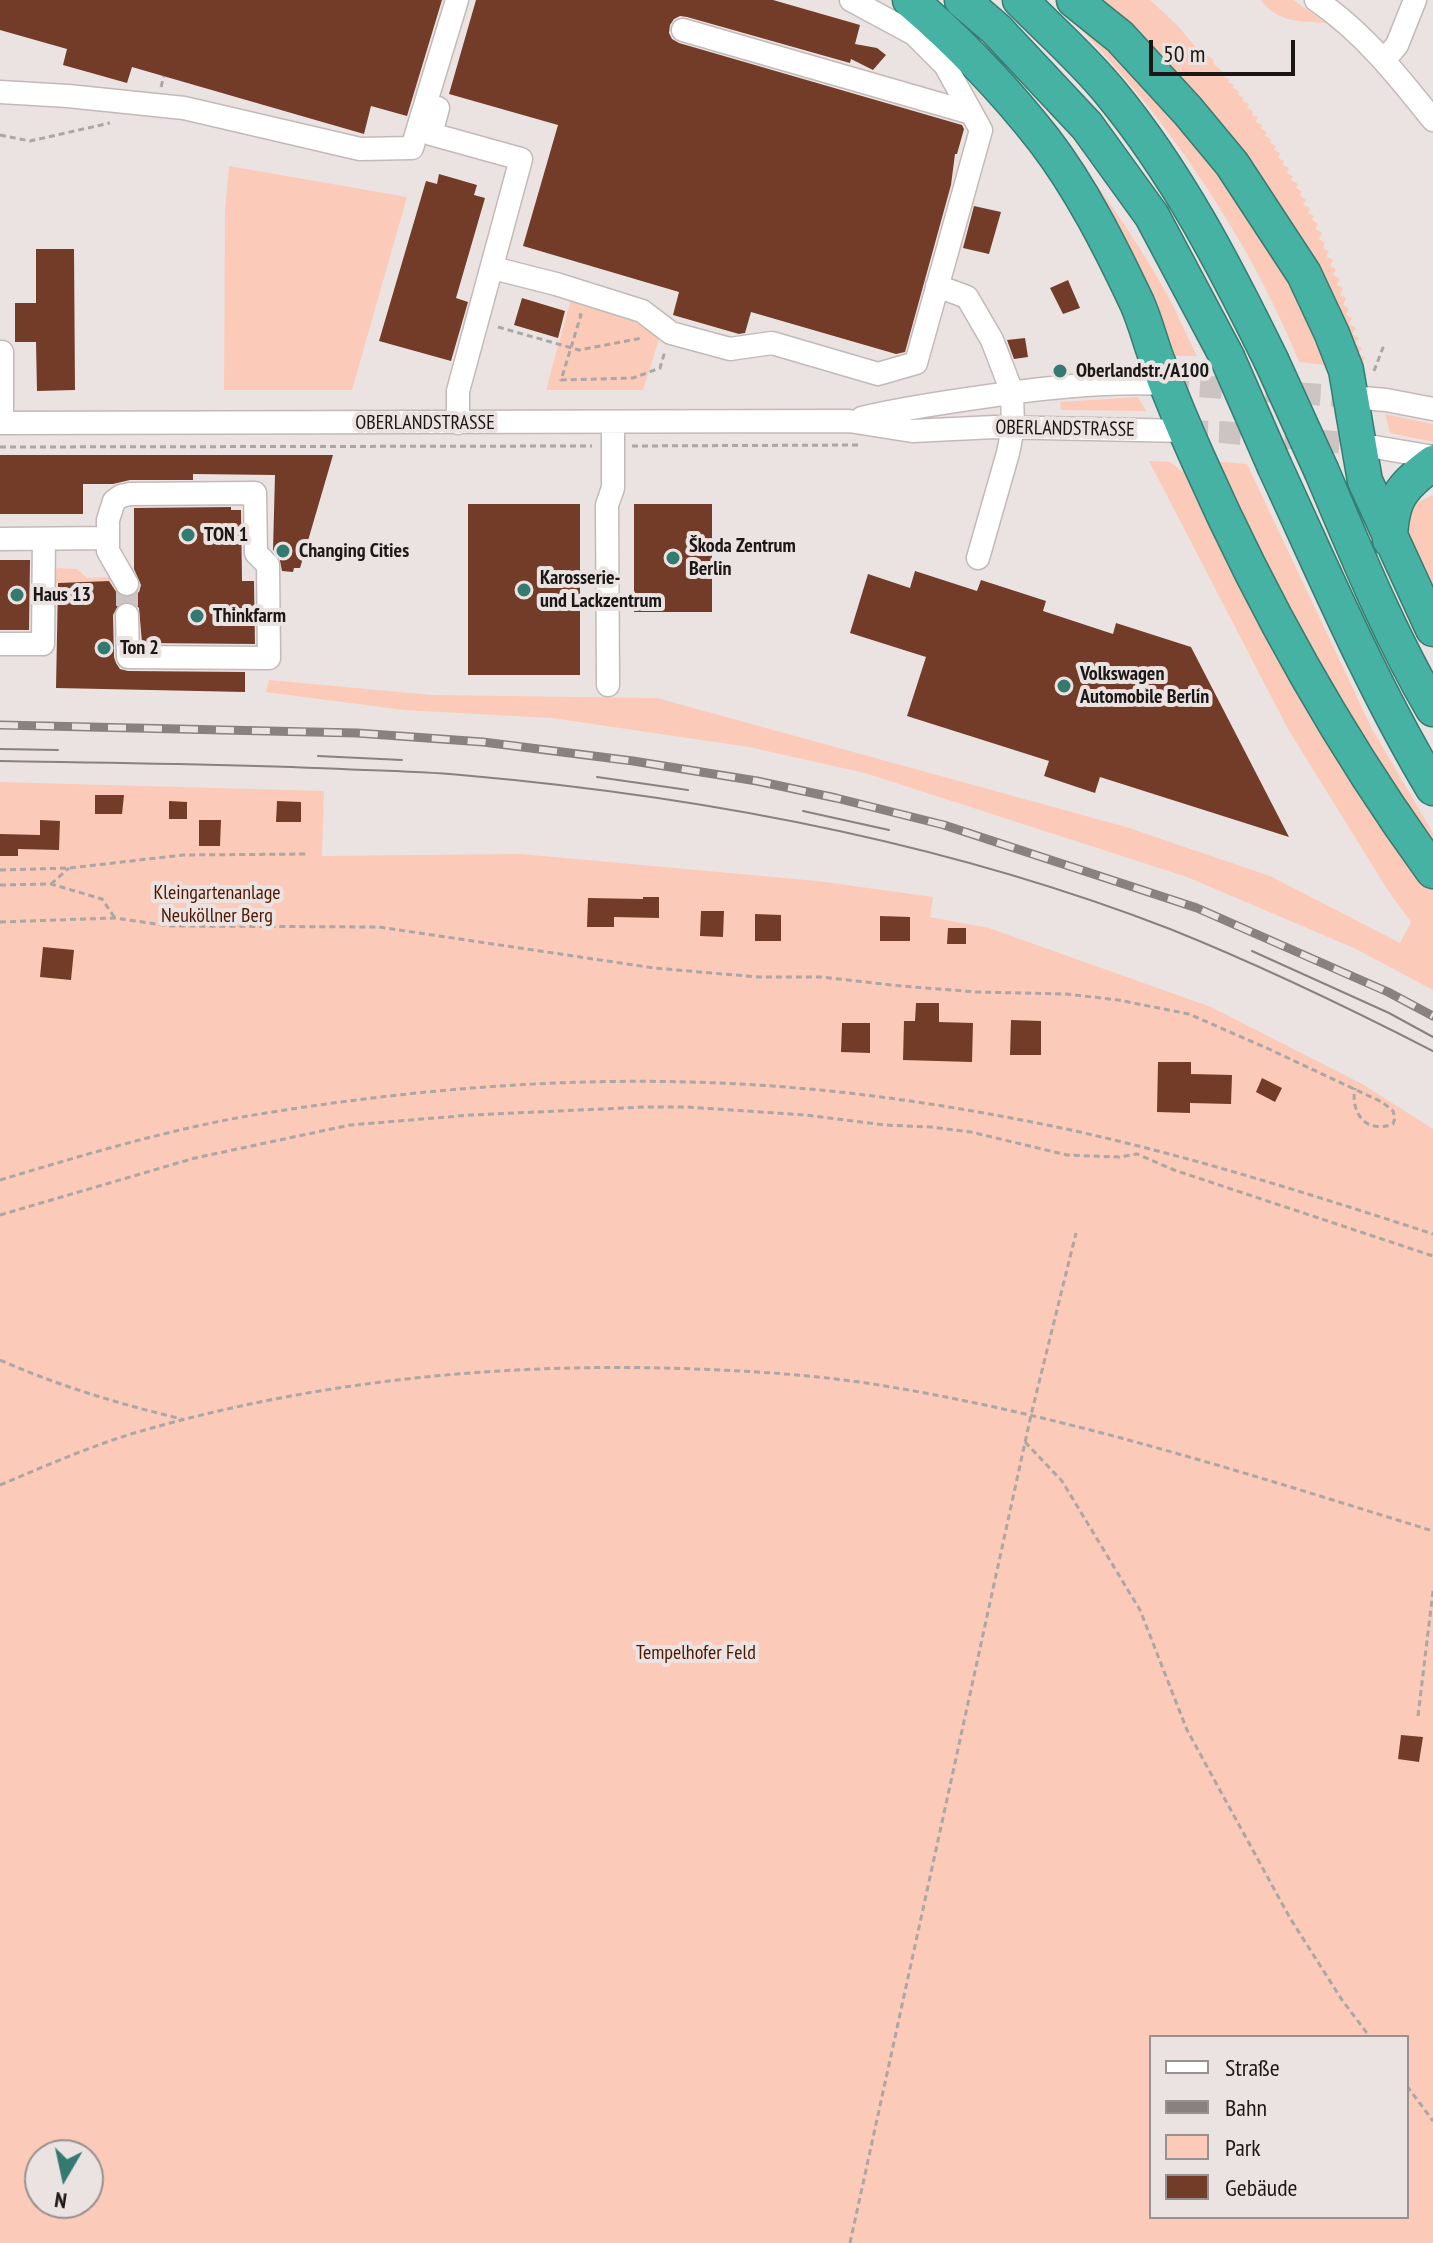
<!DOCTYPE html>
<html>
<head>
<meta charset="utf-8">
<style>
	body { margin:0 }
	#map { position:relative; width:1433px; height:2243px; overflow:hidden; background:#ebe3e1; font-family:"PT Sans Narrow",sans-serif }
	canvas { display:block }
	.legend { position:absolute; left:1149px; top:2035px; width:260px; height:184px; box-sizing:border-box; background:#ebe3e1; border:2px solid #979190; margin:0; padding:10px 14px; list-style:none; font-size:24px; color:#1a1716 }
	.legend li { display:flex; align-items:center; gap:16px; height:40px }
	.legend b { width:40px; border:2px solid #979190 }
	.north { position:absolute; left:24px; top:2139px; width:80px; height:80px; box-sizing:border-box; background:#ebe3e1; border:2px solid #979190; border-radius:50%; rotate:189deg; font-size:22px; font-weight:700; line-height:32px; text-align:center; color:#1a1716 }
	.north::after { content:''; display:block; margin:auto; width:28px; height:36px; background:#347a70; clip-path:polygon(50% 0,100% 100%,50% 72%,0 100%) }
	.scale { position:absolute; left:1149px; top:40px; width:146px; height:36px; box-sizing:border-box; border:4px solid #1a1716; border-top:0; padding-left:10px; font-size:24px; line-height:28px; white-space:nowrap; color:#1a1716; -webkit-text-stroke:6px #ebe3e1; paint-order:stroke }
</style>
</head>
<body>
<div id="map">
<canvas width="1433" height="2243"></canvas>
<ul class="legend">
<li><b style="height:10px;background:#fff"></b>Straße</li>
<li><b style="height:10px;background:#87817f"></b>Bahn</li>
<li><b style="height:22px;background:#fccab8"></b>Park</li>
<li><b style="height:22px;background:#733c29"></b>Gebäude</li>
</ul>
<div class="north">N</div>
<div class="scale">50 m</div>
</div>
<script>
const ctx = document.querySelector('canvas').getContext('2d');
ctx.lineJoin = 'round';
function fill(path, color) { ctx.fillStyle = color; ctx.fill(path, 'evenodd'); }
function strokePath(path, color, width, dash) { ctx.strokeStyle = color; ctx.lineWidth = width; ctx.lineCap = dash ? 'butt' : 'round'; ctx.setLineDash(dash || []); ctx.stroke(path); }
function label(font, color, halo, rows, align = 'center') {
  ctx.font = font + ' "PT Sans Narrow",sans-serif'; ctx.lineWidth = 8; ctx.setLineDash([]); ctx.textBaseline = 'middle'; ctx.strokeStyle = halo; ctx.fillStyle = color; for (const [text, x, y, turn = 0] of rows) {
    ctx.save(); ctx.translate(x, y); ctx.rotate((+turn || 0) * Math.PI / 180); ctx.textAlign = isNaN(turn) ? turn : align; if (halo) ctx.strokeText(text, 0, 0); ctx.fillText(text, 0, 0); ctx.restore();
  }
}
fill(new Path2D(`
	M1091,0H1150L1177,25L1200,52L1201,51L1214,60L1213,63L1224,73L1223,76L1229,79L1228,82L1234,85L1233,88L1239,91L1238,95L1244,98L1242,101L1249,104L1247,108L1253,111L1252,115L1258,117L1256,122L1262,125L1261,129L1267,132L1265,136L1271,139L1270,143L1276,146L1274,150L1280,153L1278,158L1284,161L1283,165L1289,168L1287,173L1293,176L1291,180L1298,184L1296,188L1302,191L1300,196L1306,200L1303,205L1310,208L1308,213L1314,216L1312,220L1318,223L1316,229L1322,233L1319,239L1325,243L1323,248L1329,251L1326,256L1333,260L1330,266L1336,269L1333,275L1340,279L1337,285L1343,288L1340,295L1346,298L1343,305L1349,308L1346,315L1352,318L1349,324L1356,328L1352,334L1359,338L1355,344L1362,348L1358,354L1365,357L1360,367L1345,338Z
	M1261,0H1293L1326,23C1301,21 1277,23 1261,0Z
	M1061,7L1105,40L1254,213L1335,366L1299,362C1265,277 1216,196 1161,123C1130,82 1095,45 1061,7Z
	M1058,135C1097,183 1133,234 1164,289C1176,310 1186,334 1197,356H1167Z
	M229,166L407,197L352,390H224L225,211Z
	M571,299L622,310L660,336L643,390H546Z
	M1138,397L1146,411L1061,410L1060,402Z
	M1385,414L1433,424V442L1390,433Z
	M1149,461L1170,462L1194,480L1433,884V990L1356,949L1187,877L865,773L749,747L552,718L404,710L266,692L269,680L432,695L657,698L1126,827L1270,876L1400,943L1411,922L1387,889L1288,729Z
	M1212,461L1247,464L1372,729L1433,833V848L1366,757Z
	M1433,495V607L1406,539L1407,507Z
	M58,568L77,569L87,578L111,577V581L51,583L52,573Z
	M0,782L324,791L322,856L521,854L817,881L933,897L930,917L989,928L1211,1007L1364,1085L1433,1129V2243H0ZM1151,2037H1407V2217H1151ZM40,2155H88V2203H40Z`), '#fccab8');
fill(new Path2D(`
	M0,0H442L407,116L371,106L364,134L132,67L127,83L63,65L67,49L0,30Z
	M476,0H773L860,25L855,44L877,48L886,55L873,70L851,59L850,63L687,17L680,16L674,19L670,25L669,33L672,39L679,43L962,125L964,129L957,154H955L951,185L905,352L896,354L751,312L745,333L739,334L673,315L679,292L523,246L558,125L449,94Z
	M439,174L477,185L474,195L485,198L456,298L468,302L451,361L379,341L426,181L437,184Z
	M974,206L1001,212L989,254L963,248Z
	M36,249H74L75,390L37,391L36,342H15V303H36Z
	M1068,280L1080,308L1063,314L1050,288Z
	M522,298L565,311L558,338L514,325Z
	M1025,338L1028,357L1014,359L1007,340Z
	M0,455H333L300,568H294L293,572L282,571L279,556L273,550L275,475L193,474V480H130L113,484H83V514H0Z
	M468,504H580V675H468Z
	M634,504H712V612H634Z
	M231,507V510H241L242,581H254L255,644L142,643L139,608L134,603L126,601L119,604L113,615L114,657L116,663L120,669L128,671L245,672V692L56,688L58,583L109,581L119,596L126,598L133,596L139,592L141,585L134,569V508Z
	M0,560H30L29,630H0Z
	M915,571L977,591L981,580L1046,601L1043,611L1113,634L1116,623L1191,647L1289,837L1100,777L1095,793L1044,776L1049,761L907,716L926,657L850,633L868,574L910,588Z
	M95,795H124L122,814H95Z
	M169,801L187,802V819H169Z
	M277,801L301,802V822H276Z
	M40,820L60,821L59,850L18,849V856H0V834L40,835Z
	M199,820H221L220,846H199Z
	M643,897H659V918L614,917V927H587L588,898L643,899Z
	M701,911H724L723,937L700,936Z
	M755,914L781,915V941H755Z
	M880,916L910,917V941H880Z
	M948,928H966V944H947Z
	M43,947L74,950L71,980L40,977Z
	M916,1003H939V1022L973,1023L972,1062L903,1060L904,1021H915Z
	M1011,1020L1041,1021V1055H1010Z
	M842,1023H870V1053L841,1052Z
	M1158,1062H1191V1074L1232,1075L1231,1104L1190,1103V1113L1157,1112Z
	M1262,1078L1282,1088L1275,1102L1256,1092Z
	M1401,1735L1423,1737L1419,1762L1398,1759Z`), '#733c29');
strokePath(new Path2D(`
	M1167,384L1351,397
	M1186,431L1220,432L1357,444
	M127,584V615`), '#ccc4c3', 22, [22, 11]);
const minor = new Path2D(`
	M1316,0C1363,32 1398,76 1433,120
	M683,30L971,113
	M1385,59L1397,45L1415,0
	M0,92L68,96L184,108L360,149L412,148L457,0
	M438,108L431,134L521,159L458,391V423
	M493,268L556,284L642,311L671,333L730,349L772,343L878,374L916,363L981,130L945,65L914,34L851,0
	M937,286L967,297L992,340L1012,392L1013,428L1008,453L978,558
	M0,352H2V423
	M1351,397L1386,400L1433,409
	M862,418C904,408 946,402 989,396C1048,387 1107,381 1167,384
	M0,423L849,421L912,431L995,427L1186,431
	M1357,444L1433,457
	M0,539L108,538
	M127,584L108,551V520L114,501L121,496L130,494L255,493L256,553L268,565L269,658L128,657L127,615
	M0,644H43L44,539
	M608,685L607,505L613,488V423`);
const highway = new Path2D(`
	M910,0C959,42 1004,89 1044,140C1081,188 1111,248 1137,303C1145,321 1150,341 1157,360C1170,394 1184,428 1199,461C1263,605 1340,743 1433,871
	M962,0L996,29L1087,126L1152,216L1227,357
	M1020,0C1050,30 1083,59 1110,92C1177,173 1225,266 1271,360
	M1074,0L1120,37L1188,111L1232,164L1304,274L1332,334L1346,370L1365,481L1433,629
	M1275,467C1325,575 1372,686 1433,788
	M1322,472C1356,552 1389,634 1433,709
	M1390,540C1391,499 1401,487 1433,463`);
strokePath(minor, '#c2bab8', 25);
strokePath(highway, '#367c72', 37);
strokePath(new Path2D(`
	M161,87L164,76
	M0,135L30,141L110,123
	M579,314L581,315L561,380L633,378L660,368L665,351
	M498,327L579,350L642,338
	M1374,371L1384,345
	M632,446L860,445
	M0,447L592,446
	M0,870L70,868L183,855L309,854
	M51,884L69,868
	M0,885L51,884L102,899L115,918
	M0,922L115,918L170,926L379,927L654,968L758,977H821L901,986L976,992L1066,994L1118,1000L1189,1014L1271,1050L1382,1102L1393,1111L1395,1118L1393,1124C1367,1134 1350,1114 1355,1088
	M0,1180C80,1156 160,1132 242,1117C424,1086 612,1072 797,1088C883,1095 968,1109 1052,1126C1181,1153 1307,1193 1433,1234
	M0,1215L195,1158L350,1125L471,1115L645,1107H687L805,1115L884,1125L931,1127L971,1132L1067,1155L1119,1157L1137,1154L1174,1170L1433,1256
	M0,1360C59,1386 119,1404 182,1419
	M1025,1442L1062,1481L1140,1610L1187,1730L1290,1918L1342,2000L1370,2037
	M0,1485C43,1467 86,1448 131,1434C304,1383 483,1364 663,1368C739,1370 816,1374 891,1387C1076,1418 1255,1476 1433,1531
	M1418,1716L1433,1591
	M1407,2086L1433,2121
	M850,2243L1031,1415L1076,1233`), '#aca6a4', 3, [6, 4]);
strokePath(minor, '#fff', 22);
strokePath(highway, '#45b2a3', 34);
strokePath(new Path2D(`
	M0,749L58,750
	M318,756L402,760
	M0,761C121,763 243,764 364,770C396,771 429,772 461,775C702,796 943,841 1170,929C1260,965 1347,1007 1433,1051
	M597,777L688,790
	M803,811L889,830
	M1252,951L1389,1013L1433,1037`), '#87817f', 2);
const rail = new Path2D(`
	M0,725L357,733L483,742L633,761L757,781L836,798L944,825L1197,908L1388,992L1433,1016`);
strokePath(rail, '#87817f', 9);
strokePath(rail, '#ebe3e1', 6, [18]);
const highwayBridge = new Path2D(`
	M1227,357L1275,467
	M1271,360L1322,472`);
strokePath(highwayBridge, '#367c72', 37, []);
strokePath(highwayBridge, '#45b2a3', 34);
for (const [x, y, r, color] of [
	[1060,371,8,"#347a70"],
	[188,535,8,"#347a70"],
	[283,551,8,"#347a70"],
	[673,558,8,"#347a70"],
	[524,590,8,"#347a70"],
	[17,595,8,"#347a70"],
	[197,616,8,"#347a70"],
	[104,648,8,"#347a70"],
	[1064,686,8,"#347a70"]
]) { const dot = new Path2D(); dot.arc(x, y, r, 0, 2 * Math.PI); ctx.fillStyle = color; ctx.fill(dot); strokePath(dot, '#ebe3e1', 3); }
label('bold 20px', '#1a1716', '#ebe3e1', [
	["Oberlandstr./A100",1076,371],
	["TON 1",204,535],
	["Škoda Zentrum",689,546],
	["Berlin",689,569],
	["Changing Cities",299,551],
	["Karosserie-",540,578],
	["und Lackzentrum",540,601],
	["Haus 13",33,595],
	["Thinkfarm",213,616],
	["Ton 2",120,648],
	["Volkswagen",1080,674],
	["Automobile Berlin",1080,697]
], 'left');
label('20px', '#1a1716', '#ebe3e1', [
	["OBERLANDSTRASSE",425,423],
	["OBERLANDSTRASSE",1065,429,1]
]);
label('20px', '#4f1701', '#ebe3e1', [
	["Kleingartenanlage",217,893],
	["Neuköllner Berg",217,916],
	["Tempelhofer Feld",696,1653]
]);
</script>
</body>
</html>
